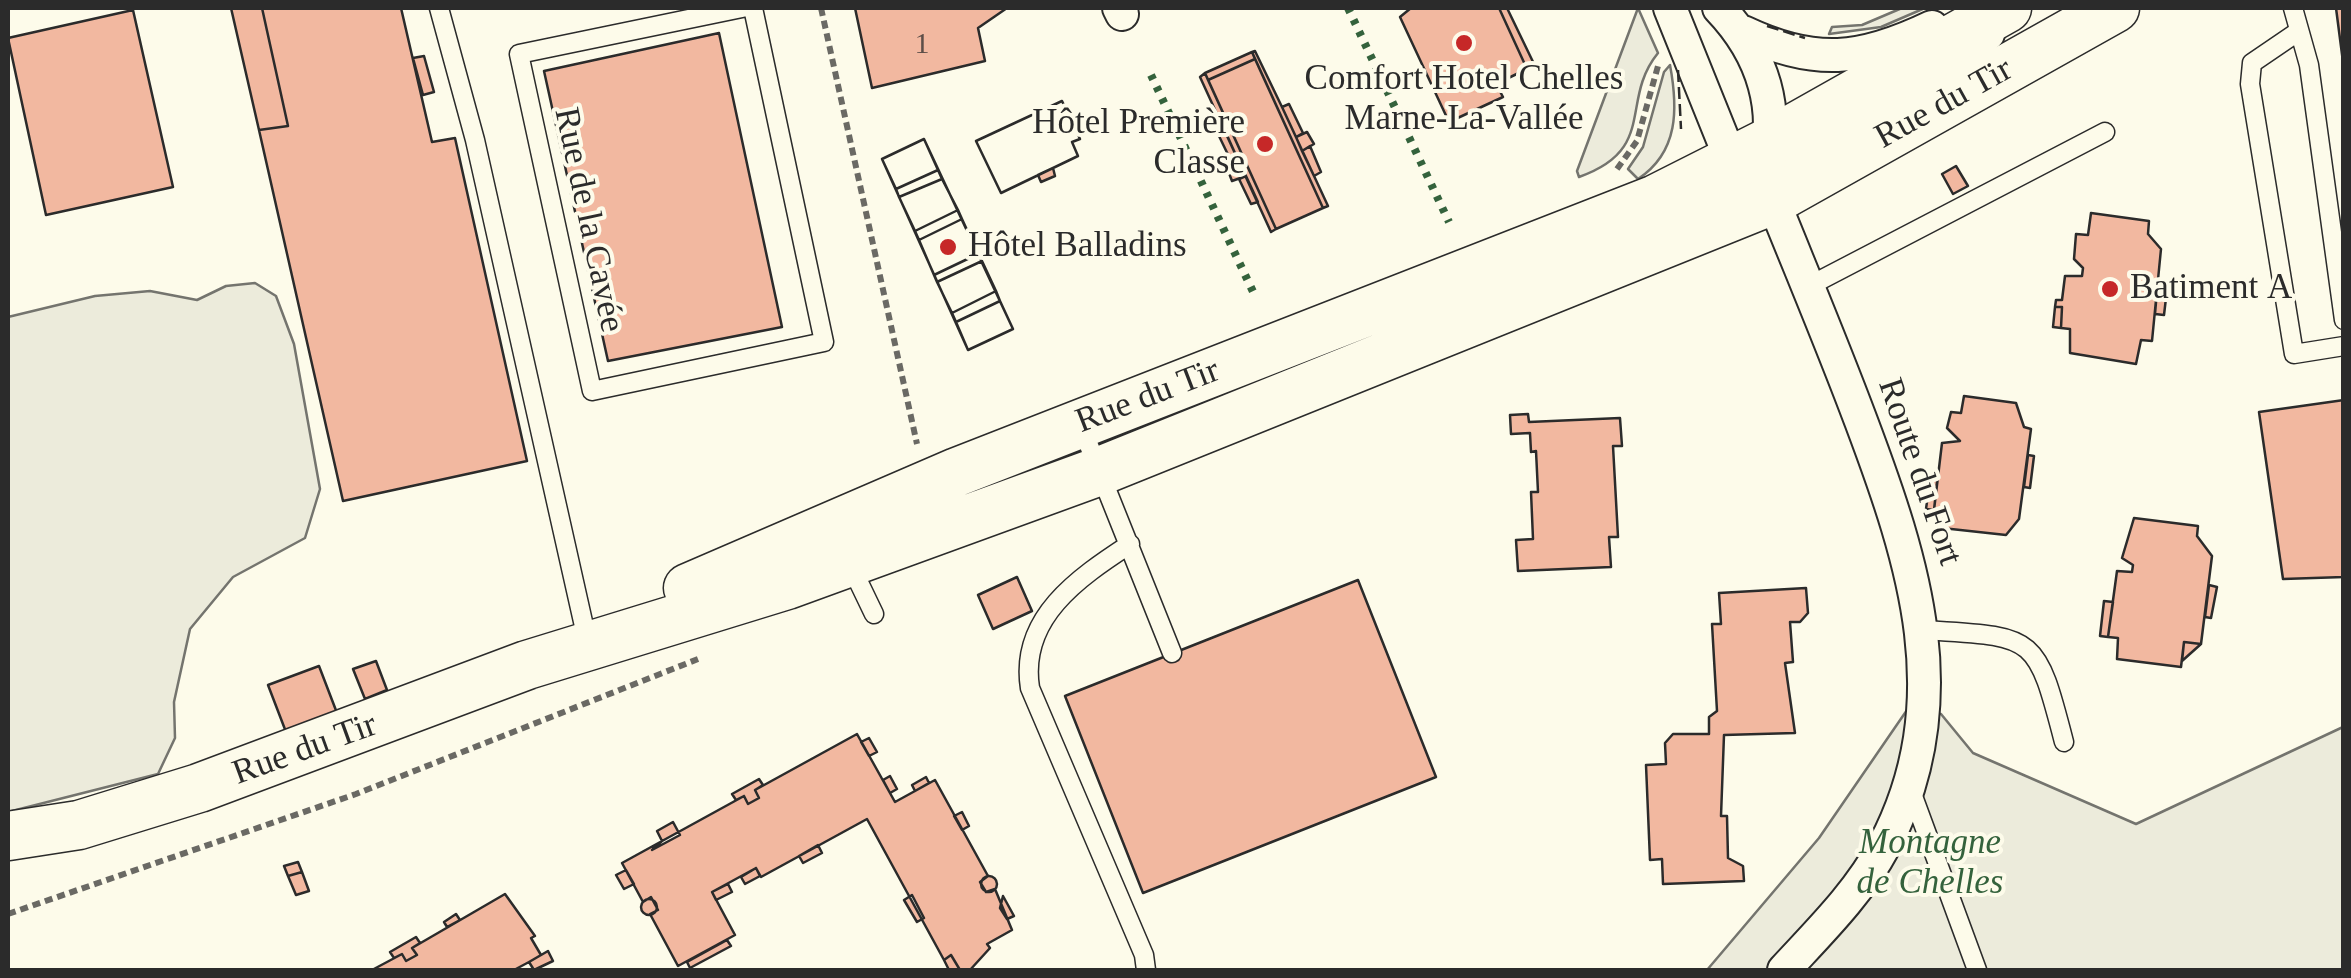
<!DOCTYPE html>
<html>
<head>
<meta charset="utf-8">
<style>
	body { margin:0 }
	#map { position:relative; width:2351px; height:978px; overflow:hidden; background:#fdfbea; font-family:"Times New Roman",serif }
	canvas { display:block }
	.frame { position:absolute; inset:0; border:10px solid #2b2b2b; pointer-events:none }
</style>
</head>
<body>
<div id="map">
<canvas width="2351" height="978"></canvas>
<div class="frame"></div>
</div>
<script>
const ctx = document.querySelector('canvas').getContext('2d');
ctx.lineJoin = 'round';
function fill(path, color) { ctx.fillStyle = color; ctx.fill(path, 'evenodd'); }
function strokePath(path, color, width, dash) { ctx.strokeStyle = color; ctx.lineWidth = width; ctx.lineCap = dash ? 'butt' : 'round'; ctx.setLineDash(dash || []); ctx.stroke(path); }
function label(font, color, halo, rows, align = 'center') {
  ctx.font = font + ' "Times New Roman",serif'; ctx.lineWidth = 8; ctx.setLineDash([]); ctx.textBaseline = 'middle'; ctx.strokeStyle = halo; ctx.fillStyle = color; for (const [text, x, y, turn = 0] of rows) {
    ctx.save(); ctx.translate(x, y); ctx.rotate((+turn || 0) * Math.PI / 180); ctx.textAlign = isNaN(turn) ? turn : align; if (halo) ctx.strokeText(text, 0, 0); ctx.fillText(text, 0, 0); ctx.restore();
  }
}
const green = new Path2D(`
	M1638,8L1658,53C1619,101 1658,149 1579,177L1577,171Z
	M1902,8H1925L1881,27L1829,34L1832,27L1862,25Z
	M1670,65C1678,108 1679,152 1638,179L1628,169L1643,147L1664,72Z
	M255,283L276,296L294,344L320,489L305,538L233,577L190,629L174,702L175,738L158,774L8,812V317L95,296L150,291L197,300L226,286Z
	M1907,710L1941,714L1973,753L2136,824L2343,727V970H1707L1819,838Z`);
fill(green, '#ecebdb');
strokePath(green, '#74746e', 2.5);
const building = new Path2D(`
	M231,8H262L288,126L259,130Z
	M262,8H401L432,142L455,138L527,461L343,501L259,130L288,126Z
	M855,8H1007L978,28L985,61L872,88Z
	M1411,8H1499L1527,69L1496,84L1503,97L1449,122L1400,17Z
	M1499,8H1507L1535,66L1527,69Z
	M2336,8H2344V62H2343Z
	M133,10L173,187L46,215L8,38Z
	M719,33L782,327L608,361L544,71Z
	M1255,51L1282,107L1328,206L1323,208L1252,52Z
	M1252,52L1255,59L1208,80L1205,73Z
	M424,56L434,92L423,95L413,58Z
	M1255,59L1323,208L1276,229L1208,80Z
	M1205,73L1276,229L1271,232L1200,77Z
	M1062,101L1080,139L1072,142L1078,156L1001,193L976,141Z
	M1062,101L1080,139L1072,142L1078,156L1001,193L976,141Z
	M1289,104L1303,133L1296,137L1282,107Z
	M1307,132L1314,144L1302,151L1296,137Z
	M1226,133L1239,162L1233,165L1219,136Z
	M924,139L1013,329L968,350L882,159Z
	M924,139L938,170L896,189L882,159Z
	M1310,146L1321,172L1314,176L1302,151Z
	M1239,162L1246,176L1232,181L1227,168Z
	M1956,166L1968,186L1953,194L1942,174Z
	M1053,168L1055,176L1041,182L1038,175Z
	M938,170L942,179L899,197L896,189Z
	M1246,176L1258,202L1251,204L1239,179Z
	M942,179L958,210L915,231L899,197Z
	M958,210L962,219L919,240L915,231Z
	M2091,213L2149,221L2148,234L2161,249L2152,341L2141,340L2136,364L2070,353V329L2061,328L2062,307H2055L2056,300H2062L2065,276H2082L2083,268L2074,259L2076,234L2088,235Z
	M962,219L978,254L934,275L919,240Z
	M978,254L982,261L937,282L934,275Z
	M982,261L996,291L952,313L937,282Z
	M2158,279L2168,281L2164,315L2155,314Z
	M996,291L1000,301L956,322L952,313Z
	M1000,301L1013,329L968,350L956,322Z
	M2055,307H2062L2061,328L2053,327Z
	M1964,396L2016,403L2024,427L2031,429L2019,519L2006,535L1942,528L1944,511L1934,510L1942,443L1960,441L1947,428L1951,412L1961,413Z
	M2344,400V577L2283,579L2259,412Z
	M1528,414L1529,422L1620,418L1622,446H1613L1618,537H1609L1611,567L1518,571L1516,540L1533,539L1531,492H1538L1536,451L1531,452L1530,433L1511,434L1510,415Z
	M2028,455L2034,456L2030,488L2024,487Z
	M1931,473H1938L1934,510L1926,509Z
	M2134,518L2198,526L2197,536L2212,556L2201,644L2184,642L2181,667L2117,659L2118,638L2108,637L2117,571L2132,572L2133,565L2122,558Z
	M1017,577L1032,611L993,629L978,595Z
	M1358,580L1436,777L1143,893L1065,696Z
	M2209,585L2217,587L2211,618L2205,617Z
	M1806,588L1808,613L1800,622H1790L1793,662L1785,663L1795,733L1724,735L1721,816H1727L1728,858L1743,866L1744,881L1663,884L1662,859L1650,860L1646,765L1666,764L1665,743L1673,734H1709V717L1717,711L1712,624H1721L1719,593Z
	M2104,601L2113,602L2108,637L2100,636Z
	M2184,642L2201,644L2182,661Z
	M376,661L387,690L365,699L353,669Z
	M319,666L337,713L286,732L268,685Z
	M857,734L895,802L935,780L988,876L980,882L986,892L995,889L1012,930L987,944L990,948L970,970H960L951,955L944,960L867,819L761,877L756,868L712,892L735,935L678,966L650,914L658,910L651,897L643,902L622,863L744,796L748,804L759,798L755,790Z
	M869,738L877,752L869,756L861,742Z
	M890,776L897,789L890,793L883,780Z
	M926,777L929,783L915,791L912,785Z
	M759,779L763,785L755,790L759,798L748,804L744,796L736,800L732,794Z
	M962,812L969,826L962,830L954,816Z
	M673,822L680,835L652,850L662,841L657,831Z
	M818,845L822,853L803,863L799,856Z
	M298,862L302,872L288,876L284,866Z
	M756,868L760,876L745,884L741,877Z
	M626,870L634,884L624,889L616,875Z
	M302,872L309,891L296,895L288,876Z
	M981 884a8 8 0 1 1 16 0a8 8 0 1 1-16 0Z
	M728,884L732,892L716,900L712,892Z
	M505,894L535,936L531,938L541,955L529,962L514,970H372L402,954L406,961L417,955L412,948Z
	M912,895L924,918L917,922L904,900Z
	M1003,896L1014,916L1007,919L1000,908Z
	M641 907a8 8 0 1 1 16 0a8 8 0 1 1-16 0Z
	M456,914L460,920L447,927L444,922Z
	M416,937L420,943L412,948L417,955L406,961L402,954L394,958L390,952Z
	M727,940L731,946L690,968L687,962Z
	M548,951L553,961L534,970L529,962Z
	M951,955L960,970H949L944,960Z`);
fill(building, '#f2b8a0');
strokePath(building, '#2b2b2b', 2.5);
const service = new Path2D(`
	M439,8L475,140L586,635
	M742,8L519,54L592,391L824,342L753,8
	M2293,8L2309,65L2344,320
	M2299,31L2252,63L2250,84L2294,354L2344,346
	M1809,286L2105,132
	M1080,423L1172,653
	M1130,544C1078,578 1019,618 1030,688L1144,955L1146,970
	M849,562L874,614
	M1924,630C2035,637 2036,633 2064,742
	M1910,788L1977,970`);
const minor = new Path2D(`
	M1119,8L1122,14
	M1670,8L1732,162L1750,169
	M1719,8C1763,54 1782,112 1762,173C1795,256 1830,338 1861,421C1914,562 1960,702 1884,846C1859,893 1819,932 1784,970
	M1743,32C1815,66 1861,61 1932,27
	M1683,216L1953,66L1988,34`);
const secondary = new Path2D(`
	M688,588L957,472L1656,199L1773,140L2007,8
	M8,836L79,825L199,788L527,665L787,585L1100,471L1773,200L2115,8`);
strokePath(service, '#2b2b2b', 21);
strokePath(minor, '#2b2b2b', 36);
strokePath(secondary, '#2b2b2b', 51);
strokePath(new Path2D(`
	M821,8L917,444
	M1617,169L1637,141L1658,66
	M8,914L356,794L698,659`), '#6a6964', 6, [8, 5]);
strokePath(service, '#fdfbea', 18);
strokePath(minor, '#fdfbea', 32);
strokePath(secondary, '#fdfbea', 48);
strokePath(new Path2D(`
	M1348,8L1449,222
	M1151,75L1256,298`), '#34623c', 8, [5, 8]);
strokePath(new Path2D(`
	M1767,26L1805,38
	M1678,70L1681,129`), '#2b2b2b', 2.5, [12, 5]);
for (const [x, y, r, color] of [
	[1464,43,10,"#c62828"],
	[1265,144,10,"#c62828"],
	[948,247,10,"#c62828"],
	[2110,289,10,"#c62828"]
]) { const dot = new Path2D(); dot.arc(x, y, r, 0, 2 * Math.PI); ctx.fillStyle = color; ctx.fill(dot); strokePath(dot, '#fdfbea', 4); }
label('30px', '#5d4e48', null, [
	["1",922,45]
]);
label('35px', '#2b2b2b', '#fdfbea', [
	["Comfort Hotel Chelles",1464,80,"center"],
	["Marne-La-Vallée",1464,120,"center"],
	["Hôtel Première",1245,124,"right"],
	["Classe",1245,164,"right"],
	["Hôtel Balladins",968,247],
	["Batiment A",2130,289]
], 'left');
label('35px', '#2b2b2b', '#fdfbea', [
	["Rue du Tir",1944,104,-29],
	["Rue de la Cavée",588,220,78],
	["Rue du Tir",1148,397,-21],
	["Route du Fort",1919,472,71],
	["Rue du Tir",305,750,-20]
]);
label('italic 35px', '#34623c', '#fdfbea', [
	["Montagne",1930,844],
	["de Chelles",1930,884]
]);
</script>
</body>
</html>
